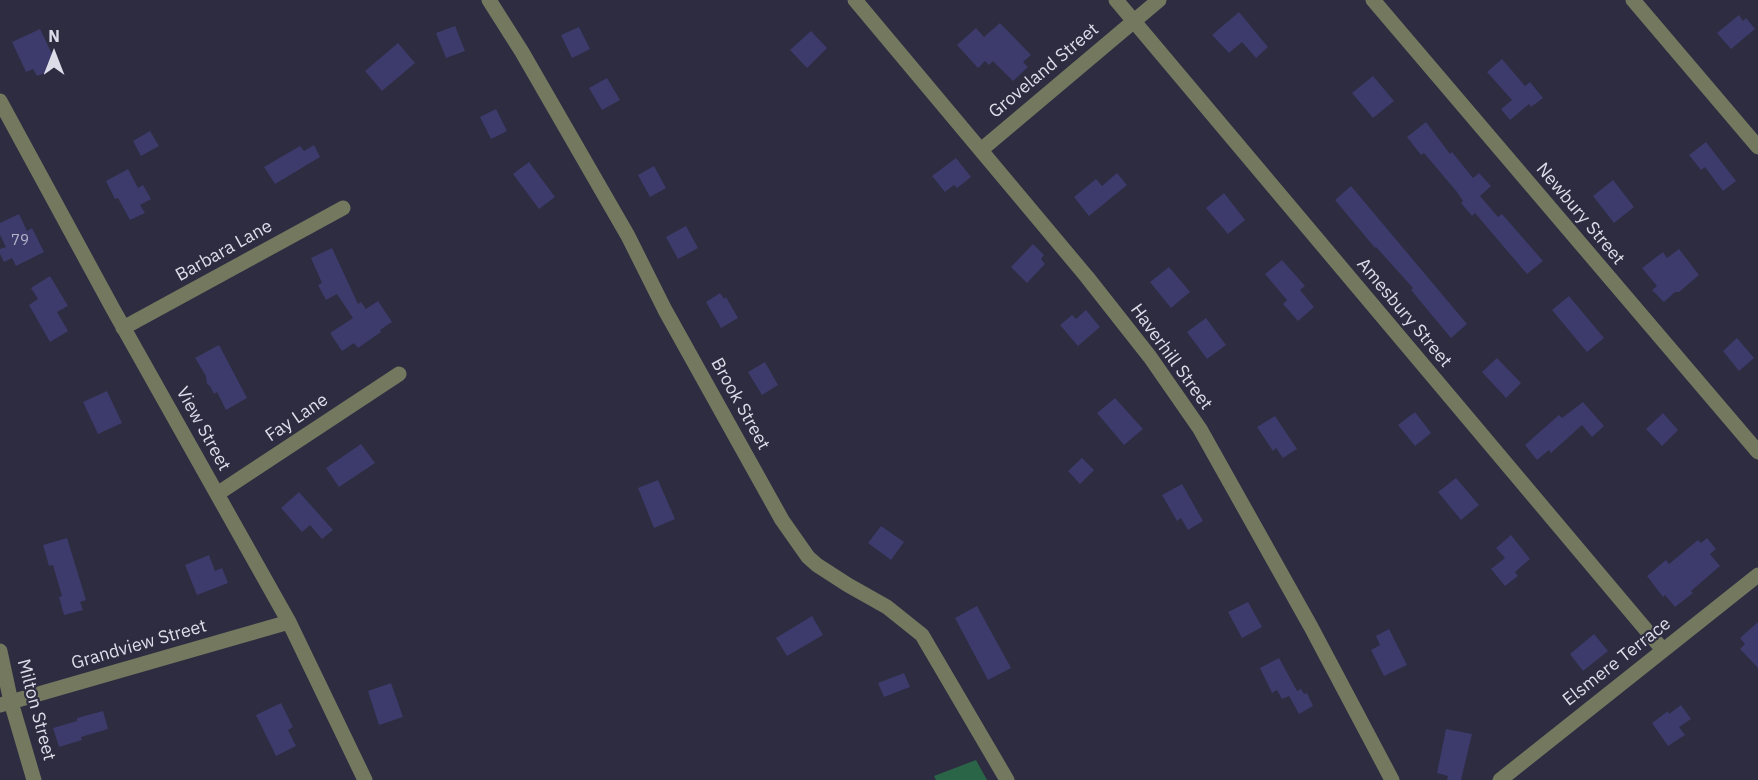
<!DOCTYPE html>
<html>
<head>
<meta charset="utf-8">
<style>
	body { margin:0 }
	#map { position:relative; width:1758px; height:780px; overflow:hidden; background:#2d2c40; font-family:"IBM Plex Sans",sans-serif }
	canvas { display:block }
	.north { position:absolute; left:24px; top:24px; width:60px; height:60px; -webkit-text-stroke:4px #2d2c40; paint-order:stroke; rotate:0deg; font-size:16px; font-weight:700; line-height:24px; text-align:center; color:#ddddea }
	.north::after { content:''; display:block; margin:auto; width:21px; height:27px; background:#ddddea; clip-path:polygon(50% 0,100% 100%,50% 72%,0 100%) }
</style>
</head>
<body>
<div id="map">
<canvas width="1758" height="780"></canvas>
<div class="north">N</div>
</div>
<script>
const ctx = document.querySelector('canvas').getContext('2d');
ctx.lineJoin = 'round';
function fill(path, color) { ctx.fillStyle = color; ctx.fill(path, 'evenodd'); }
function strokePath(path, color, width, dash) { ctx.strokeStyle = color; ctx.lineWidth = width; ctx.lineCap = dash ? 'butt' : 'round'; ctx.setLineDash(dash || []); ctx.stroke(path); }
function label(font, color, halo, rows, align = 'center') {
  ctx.font = font + ' "IBM Plex Sans",sans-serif'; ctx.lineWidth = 4.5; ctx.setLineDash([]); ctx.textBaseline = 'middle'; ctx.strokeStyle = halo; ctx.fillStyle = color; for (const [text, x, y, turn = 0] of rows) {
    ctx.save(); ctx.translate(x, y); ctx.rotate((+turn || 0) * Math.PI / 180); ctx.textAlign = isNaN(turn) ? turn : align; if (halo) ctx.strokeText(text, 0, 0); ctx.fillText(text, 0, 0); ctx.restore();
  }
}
fill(new Path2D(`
	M976,760L987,780H936L934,776Z`), '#2a6547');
fill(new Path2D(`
	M1239,12L1268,47L1256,58L1242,42L1229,53L1212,35Z
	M1739,15L1743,21L1746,18L1755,29L1731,49L1717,33Z
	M1000,23L1031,55L1023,62L1028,67L1013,81L993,61L989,65L985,61L978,68L957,45L976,28L984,37Z
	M455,26L465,51L446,58L436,33Z
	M579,27L590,49L572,58L561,35Z
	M40,29L55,60L47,64L50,71L37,76L33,69L26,72L12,42Z
	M811,31L827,48L807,68L790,50Z
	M398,43L415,63L382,91L365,71Z
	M1502,59L1525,86L1530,82L1543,98L1531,107L1529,104L1510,120L1501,109L1512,100L1487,72Z
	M1373,76L1394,101L1373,118L1352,93Z
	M607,78L620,100L602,110L589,88Z
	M496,109L507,131L491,139L480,117Z
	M1426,122L1450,154L1452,152L1473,178L1479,173L1491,186L1480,196L1498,217L1502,214L1543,261L1527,274L1475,213L1472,216L1461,203L1463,201L1457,192L1424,153L1421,155L1407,137Z
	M150,131L159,146L141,156L133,141Z
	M1706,142L1736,181L1723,191L1705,167L1701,170L1689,155Z
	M314,145L320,157L275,184L264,167L300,146L304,151Z
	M956,158L971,177L957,188L954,185L945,192L932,176Z
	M529,162L555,197L539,209L513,174Z
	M654,166L666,188L650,197L638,175Z
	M128,169L138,188L143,185L151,199L140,205L145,213L130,220L118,198L115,199L106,181Z
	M1117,173L1127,185L1089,216L1074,197L1096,179L1102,186Z
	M1613,180L1634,207L1614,223L1593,196Z
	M1351,186L1467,324L1451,338L1411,290L1413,288L1376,247L1375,248L1335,200Z
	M1224,193L1245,220L1228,234L1206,208Z
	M19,214L27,231L32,228L44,252L16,266L12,258L4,262L0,254V249L6,247L0,235V223Z
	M686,226L698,248L678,259L666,237Z
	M1033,244L1044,255L1041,259L1045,264L1027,283L1011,267Z
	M332,248L358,304L361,302L366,309L378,301L392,322L380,330L381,332L358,348L354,343L342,351L330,333L353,318L337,294L326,300L318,285L322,283L311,258Z
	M1679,249L1699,275L1679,292H1675L1664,302L1652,290L1657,286L1642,268L1663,252L1667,258Z
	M1282,260L1305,286L1300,290L1314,307L1298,321L1283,304L1287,300L1265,274Z
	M1169,267L1190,292L1171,308L1150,282Z
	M50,276L68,306L57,312L68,331L50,342L29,305L38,299L31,288Z
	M720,293L724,299L726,297L738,318L721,328L706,302Z
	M1569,296L1604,338L1587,352L1552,310Z
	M1086,310L1100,327L1078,346L1060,325L1072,315L1076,319Z
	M1206,318L1226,345L1207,359L1187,332Z
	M1737,338L1754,358L1739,371L1723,351Z
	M219,345L247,398L226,410L217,392L214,394L210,386L207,384L206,376L195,358Z
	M1497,358L1521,383L1506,398L1482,372Z
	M765,362L778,385L762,395L748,372Z
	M107,391L122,423L98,434L83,402Z
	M1115,398L1143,429L1124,445L1097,413Z
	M1583,402L1604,426L1592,437L1582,425L1551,453L1549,450L1537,460L1525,445L1559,415L1562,418Z
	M1415,412L1431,433L1415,446L1398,425Z
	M1663,413L1678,430L1662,446L1646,429Z
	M1275,416L1297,449L1283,458L1276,448L1273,451L1257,427Z
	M361,444L375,463L339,487L326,468Z
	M1082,458L1094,470L1080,484L1068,471Z
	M1456,478L1479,505L1461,520L1438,492Z
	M658,480L675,519L654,528L638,488Z
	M1182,484L1203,521L1188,530L1181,518L1177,521L1162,495Z
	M299,492L333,530L322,539L310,525L302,532L281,508Z
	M881,526L904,542L891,560L868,543Z
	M1511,535L1530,559L1515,572L1518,576L1505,586L1491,569L1505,558L1496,548Z
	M67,538L86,600L80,602L83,610L64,615L59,597L62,596L53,565L49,566L43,545Z
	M1707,538L1716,549L1710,554L1720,566L1691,591L1693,593L1675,607L1665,595L1663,597L1647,576L1666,560L1669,564L1698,540L1701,543Z
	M209,555L215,571L222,568L228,583L197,595L185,565Z
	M1248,602L1262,627L1242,638L1228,612Z
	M977,606L1011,668L988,680L955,618Z
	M812,616L823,635L787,656L776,638Z
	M1758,622V668L1740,649L1745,644L1740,638Z
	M1389,629L1407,665L1384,676L1371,650L1380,645L1376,636Z
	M1594,634L1608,651L1583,671L1570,654Z
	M1279,658L1297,691L1301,689L1304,694L1307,693L1313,706L1299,714L1289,696L1282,699L1277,690L1272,693L1260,668Z
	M904,673L910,687L884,697L878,683Z
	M391,683L403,717L379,725L368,691Z
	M281,703L293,727L288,730L296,746L276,756L256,715Z
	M1681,705L1691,719L1679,727L1685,735L1668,746L1652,723L1668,711L1669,714Z
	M103,711L108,729L81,737L82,740L59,747L53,728L77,721V718Z
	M1446,729L1472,734L1461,780H1447L1448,776L1437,773Z`), '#3d3b6b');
strokePath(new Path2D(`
	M489,0L522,52L628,236L665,310L782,520L808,557L817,565L848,585L887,607L922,635L1007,780
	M855,0L1087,277L1150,357L1200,429L1311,627L1392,780
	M1116,0L1663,650
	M1373,0L1758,452
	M1633,0L1758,147
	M0,101L113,309L289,622L365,780
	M981,150L1159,0
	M123,328L343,208
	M217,494L399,374
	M0,651L11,702L34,780
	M0,705L289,622
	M1500,780L1758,575`), '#73785f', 15);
label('15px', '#b5b4ca', null, [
	["79",20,241]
]);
label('18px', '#ddddea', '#2d2c40', [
	["Groveland Street",1044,71,-40],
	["Newbury Street",1580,214,50],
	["Barbara Lane",224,251,-29],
	["Amesbury Street",1404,313,50],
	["Haverhill Street",1171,357,54],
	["Brook Street",740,404,61],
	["Fay Lane",297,418,-34],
	["View Street",203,429,61],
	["Grandview Street",139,645,-16],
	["Elsmere Terrace",1617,662,-38],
	["Milton Street",36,710,75]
]);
</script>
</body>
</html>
